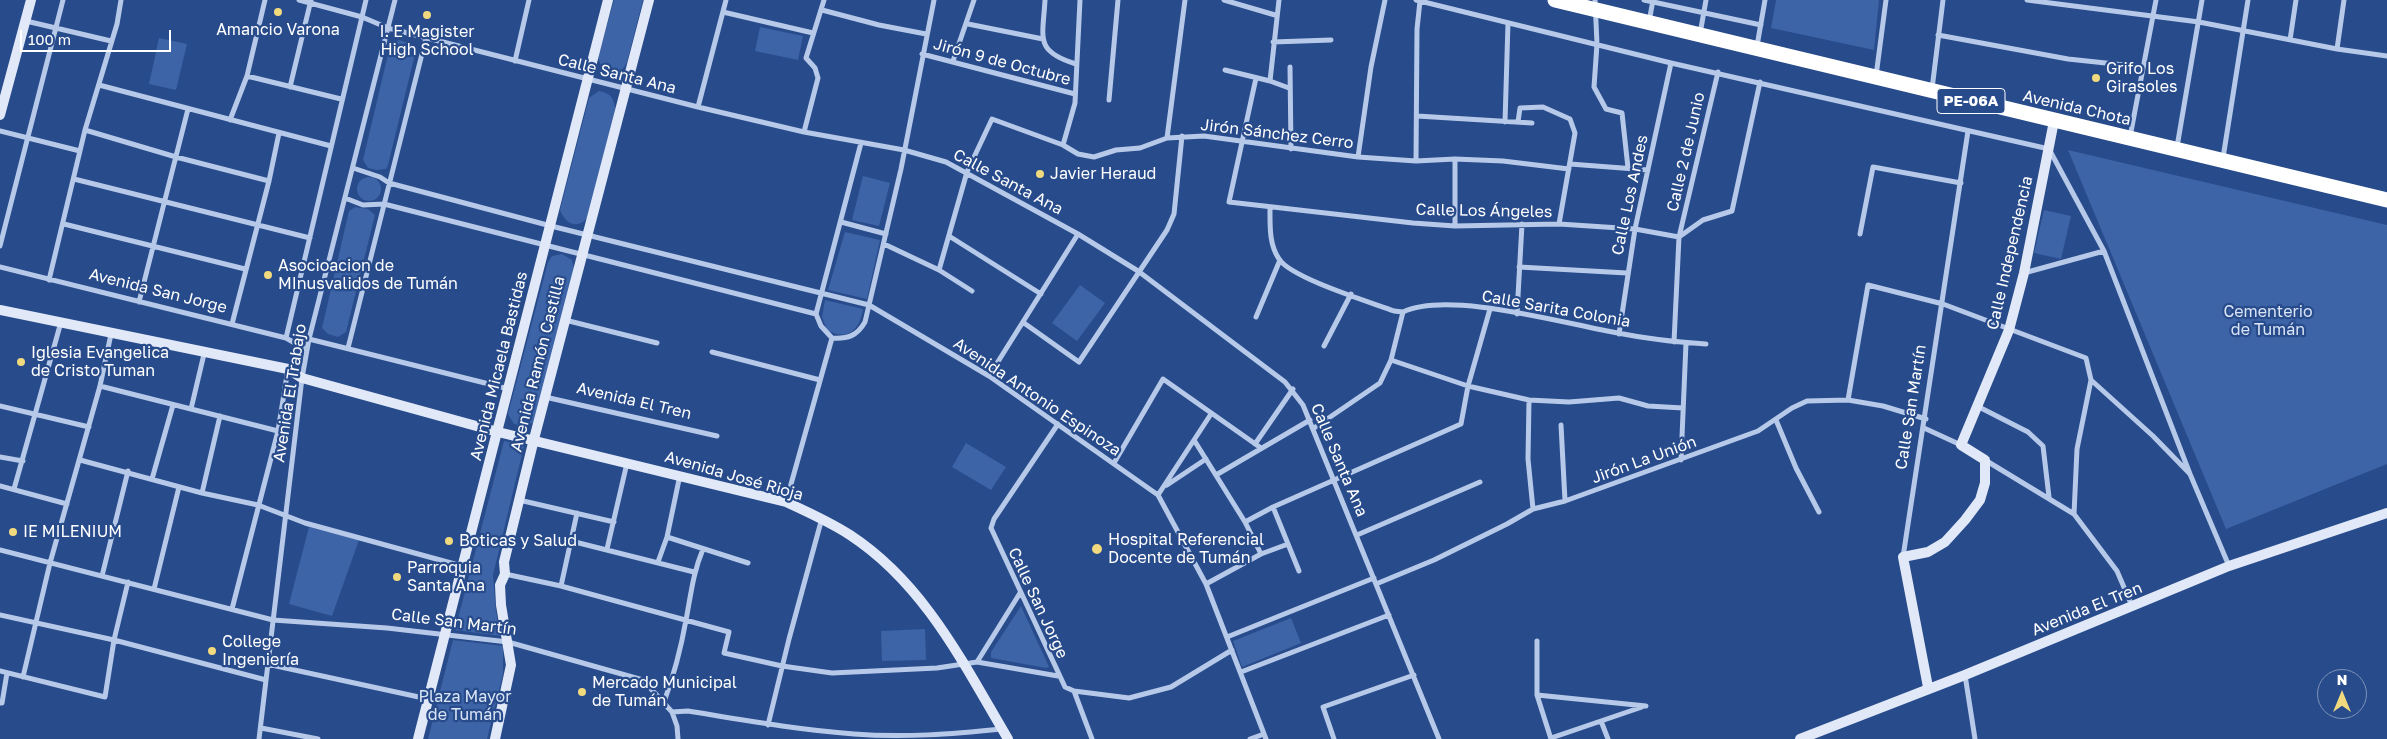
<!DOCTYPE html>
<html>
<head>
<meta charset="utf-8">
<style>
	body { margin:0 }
	#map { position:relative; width:2387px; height:739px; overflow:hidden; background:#284b8b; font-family:"Golos Text",sans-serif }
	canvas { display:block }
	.north { position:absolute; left:2317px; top:669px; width:50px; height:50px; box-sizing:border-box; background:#284b8b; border:1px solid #7e93b9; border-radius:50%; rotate:0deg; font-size:14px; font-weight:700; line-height:20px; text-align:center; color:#fff }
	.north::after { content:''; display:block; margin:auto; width:18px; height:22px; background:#f1d97d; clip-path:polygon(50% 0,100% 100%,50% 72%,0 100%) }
	.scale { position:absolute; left:20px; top:30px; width:151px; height:22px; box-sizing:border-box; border:2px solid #fff; border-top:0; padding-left:6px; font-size:15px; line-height:18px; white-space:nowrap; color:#fff; -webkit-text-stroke:4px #284b8b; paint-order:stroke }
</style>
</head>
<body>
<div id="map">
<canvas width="2387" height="739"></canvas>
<div class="north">N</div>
<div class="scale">100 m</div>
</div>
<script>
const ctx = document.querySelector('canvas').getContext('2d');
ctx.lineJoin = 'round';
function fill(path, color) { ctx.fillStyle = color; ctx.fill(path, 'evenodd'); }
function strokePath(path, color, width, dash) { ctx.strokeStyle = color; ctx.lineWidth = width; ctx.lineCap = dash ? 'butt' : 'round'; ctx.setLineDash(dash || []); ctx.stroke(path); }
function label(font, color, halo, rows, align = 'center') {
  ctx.font = font + ' "Golos Text",sans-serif'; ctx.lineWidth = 4.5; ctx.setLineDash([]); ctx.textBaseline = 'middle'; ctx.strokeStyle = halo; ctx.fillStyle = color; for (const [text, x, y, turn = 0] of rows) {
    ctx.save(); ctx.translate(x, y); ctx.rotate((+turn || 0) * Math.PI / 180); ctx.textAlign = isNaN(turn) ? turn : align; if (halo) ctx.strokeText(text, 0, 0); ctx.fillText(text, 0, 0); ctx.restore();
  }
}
fill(new Path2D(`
	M614,0H643L627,62C621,74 613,77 602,69L598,57Z
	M1776,0H1879L1874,50L1771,28Z
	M760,27L803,36L798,60L755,51Z
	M159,38L187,44L176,90L149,84Z
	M399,40L412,44L416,50L388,165L386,169L377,170L368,168L363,160L390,46Z
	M599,91C610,93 614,97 615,109L588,217C578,230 565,224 560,210L589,98Z
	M2068,150L2387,225V464L2226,529Z
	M863,176L890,183L879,226L852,220Z
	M357 189a12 12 0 1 1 24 0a12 12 0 1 1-24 0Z
	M355,207L368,209L375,215L346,332L338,337L328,334L322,328L349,211Z
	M2044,210L2071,216L2061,259L2034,253Z
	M845,232L880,240L867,299L828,290Z
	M562,254L572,260L574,269L535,421C528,427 523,426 514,424L508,414L548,262L552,256Z
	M1080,285L1105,303L1077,341L1052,323Z
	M825,300L863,309C860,329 848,342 827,330L822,317Z
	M504,441L524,446L493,575L496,612L501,636L455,630Z
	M966,443L1006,467L991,490L952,467Z
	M309,527L359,540L332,616L289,604Z
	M1021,606L1049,667L1046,668L991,658V652Z
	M1291,618L1301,643L1242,667L1233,641Z
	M925,629L926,660L882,661L881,631Z
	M453,640L503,646V674L487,739H428Z`), '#3d64a7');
strokePath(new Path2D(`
	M299,0L362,17L388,28L698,107L804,132L904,150L946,162L1078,234L1138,271L1285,382L1303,405L1439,739
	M1045,0C1043,38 1034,51 1076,64
	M1224,0L1275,15
	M1416,0L1671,63L2049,149L2104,251L2190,474
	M1595,0L1597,44L1594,87L1606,109L1622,113L1628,168
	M1644,0L1761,25
	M2027,0L2199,22L2337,49L2387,56
	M822,10L879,25L926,34
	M723,12L813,33
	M26,21L111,41
	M1649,22L1653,0
	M968,24L1043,39
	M1700,34L1706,0
	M1938,35L2068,59L2143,67
	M2290,40L2296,0
	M1273,42L1331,40
	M1757,46L1765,0
	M2337,49L2344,0
	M922,54L1075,94
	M515,61L529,0
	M953,61L974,0
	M1290,67L1291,149
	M1225,70L1270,81L1289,88
	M247,76L341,99
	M1876,76L1886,0
	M1256,78L1229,202L1413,223L1455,226L1559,224L1635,229L1679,237L1703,220L1732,211L1760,82
	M1270,81L1279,0
	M99,85L331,146
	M290,87L311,0
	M1932,89L1943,0
	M1109,100L1118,0
	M698,107L726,0
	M1417,116L1532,123
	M230,120L247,76L265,0
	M1505,122L1508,23
	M1518,122L1520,108L1543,107L1570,119L1575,133L1559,224
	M85,130L176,157L269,181
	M0,131L80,151
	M804,132L818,78L815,68L806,58L824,0
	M2130,137L2156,0
	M1167,138L1185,0
	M1063,145L1075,103L1080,0
	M2177,147L2202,0
	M1358,157L1371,67L1385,0
	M2223,158L2248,0
	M1416,161L1417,29L1420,1
	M1570,164L1648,170
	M353,168L380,177L389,183L551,226L869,305L989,376L1158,495L1206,584L1266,739
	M74,179L310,238
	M345,198L363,205L384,204L816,314
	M1270,208C1270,226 1269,244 1279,259C1291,278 1370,302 1394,311L1403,312
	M841,222L886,234
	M64,224L245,269
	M1455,226V159
	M1860,234L1873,167L1961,183
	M949,236L1041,294
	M884,244L939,270L972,291
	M0,246L63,0
	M0,267L286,338L307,350
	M1519,267L1627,273
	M939,270L967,172L992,119L1063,145L1078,154L1094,157L1116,150L1140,148L1167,138L1204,136L1358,157L1416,161L1455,159L1503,161L1569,169
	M2024,273L2104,251
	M49,280L85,130L117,24L121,0
	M139,302L188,109
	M1403,312C1448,290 1566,324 1618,333C1647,339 1676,342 1706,344
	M1517,314L1522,224
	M1256,317L1280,260
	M565,320L657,343
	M1024,323L1079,362L1167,230L1174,214L1182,136
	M232,324L269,181L279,133
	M1619,334L1635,229L1671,63
	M286,338L366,0
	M832,338C848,339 857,336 865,322L901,169L934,0
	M309,339L509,389
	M1674,342L1679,237L1718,72
	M1324,346L1351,294
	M348,348L426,38
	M712,352L820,380
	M1391,360L1468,386L1529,400L1569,402L1619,398L1648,406L1683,408
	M989,376L1078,234
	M100,386L278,431
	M545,397L717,436
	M1529,400L1528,459L1533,509
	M1848,400L1868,285L1943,304L2086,358L2091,380L2153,436L2190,474L2229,566
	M0,406L89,427
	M1977,406L2028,432L2043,446L2049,497
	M191,409L204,354
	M1776,420L1796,468L1819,512
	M1058,424L994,519L991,528L1065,687L1074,691L1129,698L1171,687L1232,650
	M1561,425L1565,501
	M1314,428L1380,383L1391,360L1403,312
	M1924,428L1961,445
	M1194,440L1245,522L1261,554
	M1255,444L1293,389
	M0,457L23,461
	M80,460L202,493L258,505L305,523L462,566
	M1681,460L1686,343
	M1985,460L2074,514L2117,571L2132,606
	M1114,463L1163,379L1261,448
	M1216,475L1310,420
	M152,479L173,405
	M1167,485L1206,459
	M0,486L67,504
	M14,489L61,322
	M202,493L220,416
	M1158,495L1211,414
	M519,500L614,522
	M786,502L832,338L821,326L816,314L861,143
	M1273,507L1299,571
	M2074,514L2077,449L2091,380
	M1245,522L1273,507L1461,424L1468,386L1490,309
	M1357,535L1480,482
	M667,537L748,563
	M571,541L694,572
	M607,549L627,463
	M0,550L273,620L387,628L508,642L643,680L672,712L677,726L678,739
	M1903,557L1968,131
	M658,562L667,537L680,475
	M505,574L561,586L729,632L724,653L782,666L832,673L937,668L977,662L1058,676
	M102,576L128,471
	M1206,584L1261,554L1288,544
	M1376,584L1434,560L1507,524L1533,509L1565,501L1758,431L1792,408L1807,401L1848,400L1883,406L1926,419
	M561,586L577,513
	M154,589L179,487
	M232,609L278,431L288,369
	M0,615L114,640L266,680
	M1227,637L1374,578
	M1537,641V695L1551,739
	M977,662L1020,593
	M267,664L428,699
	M0,671L105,697L114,640L128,582
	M1241,672L1389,615
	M1965,675L1975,739
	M23,677L50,563L100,386L111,334
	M1074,691L1092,739
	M1537,695L1646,706
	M664,702C674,675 681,648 686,620C691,594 693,573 703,549
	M0,703H2L7,673
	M672,712L688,711C743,720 798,730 854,734C903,738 953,734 1002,729
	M1601,721L1608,739
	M768,725L789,639L822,518
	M261,728L318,739
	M1551,738L1642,707
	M259,739L302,378L309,339L395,0
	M1250,739L1264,734
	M1334,739L1323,707L1414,675`), '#b6c9e9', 5);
strokePath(new Path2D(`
	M0,115L31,0
	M0,310L288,369L302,378L498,432L786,502C808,512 830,522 850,535C925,584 964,665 1008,739
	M1928,687L1903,557L1928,552L1945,542L1965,520L1980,500L1985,483V460L1961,445L2009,330L2024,273L2054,121
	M418,739L608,0
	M495,739L511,665L501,605L500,585L505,574L504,562L534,439L649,0
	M1800,739L1965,675L2229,566L2387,513`), '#e1e9f8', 10);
strokePath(new Path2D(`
	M1555,0L2387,200`), '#fff', 15);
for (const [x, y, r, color] of [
	[278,12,5,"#f1d97d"],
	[427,15,5,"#f1d97d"],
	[2096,78,5,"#f1d97d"],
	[1040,174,5,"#f1d97d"],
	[268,275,5,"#f1d97d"],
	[21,362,5,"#f1d97d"],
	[13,532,5,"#f1d97d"],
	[449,541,5,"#f1d97d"],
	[1097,549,6,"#f1d97d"],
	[397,577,5,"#f1d97d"],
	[212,651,5,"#f1d97d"],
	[582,692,5,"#f1d97d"]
]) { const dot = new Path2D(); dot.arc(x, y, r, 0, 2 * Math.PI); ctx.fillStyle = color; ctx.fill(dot); strokePath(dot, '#284b8b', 2); }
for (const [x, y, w] of [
	[1971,101,68]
]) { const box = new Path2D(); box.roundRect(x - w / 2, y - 12.5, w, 25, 4); ctx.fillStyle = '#284b8b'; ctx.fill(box); strokePath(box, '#fff', 1); }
label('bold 15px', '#fff', null, [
	["PE-06A",1971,101]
]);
label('16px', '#fff', '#284b8b', [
	["Amancio Varona",278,30,"center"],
	["I. E Magister",427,32,"center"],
	["High School",427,50,"center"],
	["Grifo Los",2106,69],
	["Girasoles",2106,87],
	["Javier Heraud",1050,174],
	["Asocioacion de",278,266],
	["MInusvalidos de Tumán",278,284],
	["Iglesia Evangelica",31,353],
	["de Cristo Tuman",31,371],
	["IE MILENIUM",23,532],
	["Hospital Referencial",1108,540],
	["Docente de Tumán",1108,558],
	["Boticas y Salud",459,541],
	["Parroquia",407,568],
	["Santa Ana",407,586],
	["College",222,642],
	["Ingeniería",222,660],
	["Mercado Municipal",592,683],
	["de Tumán",592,701]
], 'left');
label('16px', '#fff', '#284b8b', [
	["Jirón 9 de Octubre",1002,62,15],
	["Calle Santa Ana",617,74,14],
	["Avenida Chota",2077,108,13],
	["Jirón Sánchez Cerro",1277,134,7],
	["Calle 2 de Junio",1686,152,-77],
	["Calle Santa Ana",1008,182,28],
	["Calle Los Andes",1630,195,-78],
	["Calle Los Ángeles",1484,211,1],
	["Calle Independencia",2010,253,-77],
	["Avenida San Jorge",158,291,14],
	["Calle Sarita Colonia",1556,309,10],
	["Avenida Ramón Castilla",538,364,-76],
	["Avenida Micaela Bastidas",499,366,-76],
	["Avenida El Trabajo",290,393,-81],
	["Avenida Antonio Espinoza",1037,397,34],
	["Avenida El Tren",634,401,13],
	["Calle San Martín",1911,407,-81],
	["Calle Santa Ana",1339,460,67],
	["Jirón La Unión",1644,460,-20],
	["Avenida José Rioja",734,476,16],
	["Calle San Jorge",1038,603,65],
	["Avenida El Tren",2087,609,-22],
	["Calle San Martín",454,622,7]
]);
label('16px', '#dae5f7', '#284b8b', [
	["Cementerio",2268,312],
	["de Tumán",2268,330],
	["Plaza Mayor",465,697],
	["de Tumán",465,715]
]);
</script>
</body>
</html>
